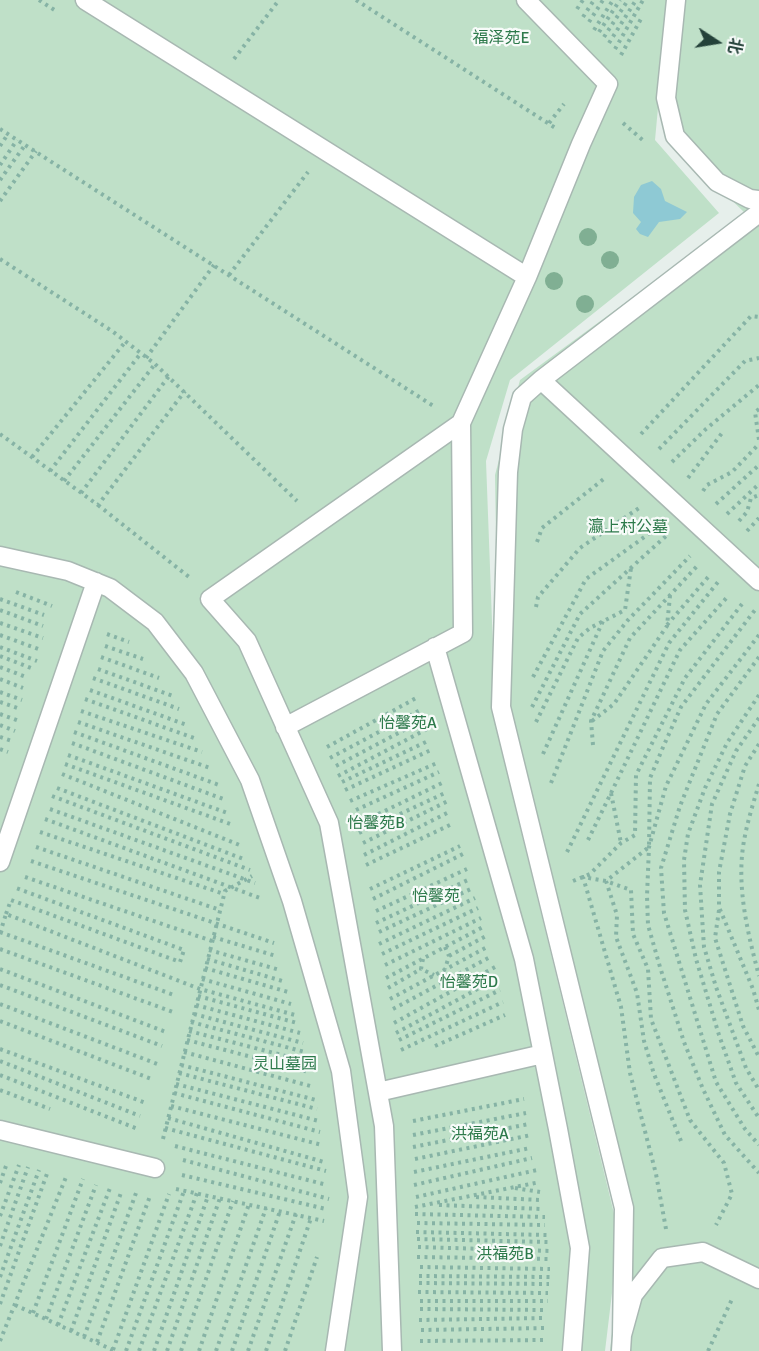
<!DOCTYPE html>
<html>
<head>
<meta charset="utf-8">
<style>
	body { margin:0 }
	#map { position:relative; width:759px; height:1351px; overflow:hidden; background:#e6efeb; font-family:Signika,"Noto Sans SC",sans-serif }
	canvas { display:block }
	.north { position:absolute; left:687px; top:12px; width:60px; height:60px; -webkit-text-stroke:4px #f7fbf9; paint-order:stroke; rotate:102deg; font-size:16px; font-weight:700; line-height:24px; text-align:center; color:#24423a }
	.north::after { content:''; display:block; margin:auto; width:21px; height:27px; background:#24423a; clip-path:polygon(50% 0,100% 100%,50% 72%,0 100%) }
</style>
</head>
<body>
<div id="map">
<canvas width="759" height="1351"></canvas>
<div class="north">北</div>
</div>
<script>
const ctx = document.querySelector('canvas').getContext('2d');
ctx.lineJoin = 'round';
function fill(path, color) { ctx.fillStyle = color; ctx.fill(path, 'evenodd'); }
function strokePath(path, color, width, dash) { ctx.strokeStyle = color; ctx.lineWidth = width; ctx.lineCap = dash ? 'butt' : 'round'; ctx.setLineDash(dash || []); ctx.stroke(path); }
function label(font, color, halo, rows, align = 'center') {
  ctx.font = font + ' Signika,"Noto Sans SC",sans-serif'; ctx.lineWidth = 4.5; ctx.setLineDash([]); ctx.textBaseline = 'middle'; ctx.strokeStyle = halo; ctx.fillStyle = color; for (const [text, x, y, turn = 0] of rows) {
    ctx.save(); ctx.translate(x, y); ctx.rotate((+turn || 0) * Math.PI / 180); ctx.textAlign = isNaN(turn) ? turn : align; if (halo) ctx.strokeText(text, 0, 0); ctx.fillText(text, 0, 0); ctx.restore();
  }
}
fill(new Path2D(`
	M0,0H668L655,140L719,213L510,380L486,461L496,728L619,1234L621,1209L499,720L495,475L520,380L746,214L664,135L676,0H759V1351H610L620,1255L619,1235L605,1351H0Z`), '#bfe0c8');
fill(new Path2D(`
	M652,181L661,189L665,201L687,212L680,219L659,222L648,237L640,234L636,229L641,222L633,213L634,197L641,185Z`), '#8ec9d4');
const lane = new Path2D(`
	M85,0L527,277
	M676,0L666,98L675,136L717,182L750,199L759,200
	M759,213L541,380L759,581
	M541,380L522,397L513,429L508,472L501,707L624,1208L622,1335
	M0,556L68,571L110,588L155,622L194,673L250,780L292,901L341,1071L358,1197L335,1351
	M435,647L524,959L558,1129L580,1248L572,1351
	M285,727L463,633L461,423L527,277L581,144L608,84L526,0
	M0,862L96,582
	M378,1092L543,1054
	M0,1130L155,1168
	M392,1351L384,1126L329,823L247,641L210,599L461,423
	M621,1351L622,1335L633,1295L662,1258L703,1252L759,1279`);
strokePath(lane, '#a8b8b2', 21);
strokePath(new Path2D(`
	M39,0L56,11
	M356,0L557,129
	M577,9L583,0
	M583,17L594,0
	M589,22L603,0
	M594,30L613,0
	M599,32L620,0
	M604,37L628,0
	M609,43L636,0
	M615,49L643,0
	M621,55L642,17
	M234,59L279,0
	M549,123L564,104
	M623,123L645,142
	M0,129L435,407
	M0,146L8,134
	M0,165L17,140
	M0,180L25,145
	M0,201L36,151
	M0,259L112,331L155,364L297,501
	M229,275L308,172
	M146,358L214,265
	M759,409L755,412L759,440
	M0,434L98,505L185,391
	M641,434L751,316L759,317
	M659,449L745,361L759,358
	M32,457L126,341
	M672,462L706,429L759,385
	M50,471L141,353
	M688,478L722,433
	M64,481L155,364
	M703,491L707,485L732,472L759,444
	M81,493L169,376
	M716,504L759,465
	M98,505L189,577
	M727,514L759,484
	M739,521L747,512L751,498L759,495
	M747,531L759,518
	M537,542L542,528L605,478
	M16,592L52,606
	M0,599L44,615
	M536,607L538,597L580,548L639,508
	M0,610L43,626
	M0,623L43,638
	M667,625L709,576
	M107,634L129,642
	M0,635L41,650
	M759,635L706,704L666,786L649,847L647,896L648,925L660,967L684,1042L703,1089L725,1135L759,1173
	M105,646L143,659
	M0,647L37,661
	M0,656L31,668
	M101,657L159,678
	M759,657L717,714L680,806L661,868L664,913L716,1082L745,1129L759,1145
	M0,667L26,677
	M98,669L173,696
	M533,677L586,579L657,528
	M93,678L179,709
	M0,679L23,688
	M90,690L187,725
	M0,692L22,700
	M759,695L727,743L705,788L688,834L684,860L685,910L696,959L719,1035L736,1083L759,1118
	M85,699L194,738
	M0,702L20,709
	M532,707L580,614L666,536
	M81,711L202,752
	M0,714L19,721
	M759,718L736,751L712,804L700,885L704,947L716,987L746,1068L759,1090
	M592,721L614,704L667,626L670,596
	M78,722L210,768
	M536,722L578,638L590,628L625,610L631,568
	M0,725L15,731
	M74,732L219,785
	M0,737L12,741
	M72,743L226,800
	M759,744L745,766L730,814L719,872V907L753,989L759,1010
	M593,745L591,721L630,638L699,564
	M327,747L418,697
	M0,749L8,752
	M543,754L603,621
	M68,755L230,814
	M330,758L422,709
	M65,764L233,825
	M336,766L425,719
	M62,774L242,846
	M338,776L427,729
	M342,782L430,740
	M551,783L603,651L628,620L690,556
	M759,784C753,804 746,826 743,847C737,890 748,934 759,976
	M57,788L246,860
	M345,790L433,749
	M611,793L680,650L729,595
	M52,796L250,870
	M350,801L437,763
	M50,809L255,883
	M356,810L439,772
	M45,819L260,898
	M358,824L442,783
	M40,832L224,894
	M359,833L445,793
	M588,840L611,793L621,843
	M363,843L448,801
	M36,847L220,910
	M567,852L669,643L718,582
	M364,855L451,811
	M31,861L274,943
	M366,865L454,823
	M25,877L212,941
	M573,881L590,874L621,843L635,835L636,775L685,678L742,604
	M370,889L460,846
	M373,899L463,854
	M719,910L715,938L743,1026L759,1057
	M376,911L467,869
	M6,914L11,900L180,962L184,950L16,888
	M376,923L470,879
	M0,932L174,995
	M379,932L473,888
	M0,933L6,914L200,989L295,1015
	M213,937L276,956
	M379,944L475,898
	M445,947L449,956L445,969
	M0,949L173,1012
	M209,950L280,970
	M382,954L478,908
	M449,956L486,936
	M207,959L286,982
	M423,959L421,969L434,975
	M385,965L481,918
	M205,968L288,992
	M0,969L166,1032
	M386,978L483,927
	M202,979L291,1004
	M0,985L162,1046
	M388,988L421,969
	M198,996L297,1023
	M390,999L489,946
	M0,1004L160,1065
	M196,1005L300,1033
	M393,1009L492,956
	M194,1014L303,1043
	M0,1021L154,1080
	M191,1022L305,1052
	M394,1023L495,967
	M189,1031L309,1062
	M396,1033L498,978
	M187,1040L309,1072
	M399,1040L500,990
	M435,1046L505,1015
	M0,1049L146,1103
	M401,1050L503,1002
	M184,1052L314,1087
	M0,1061L140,1116
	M181,1065L316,1100
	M179,1073L317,1109
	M0,1075L138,1129
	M176,1084L319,1121
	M0,1090L50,1109
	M174,1093L320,1132
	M171,1106L322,1145
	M168,1118L324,1162
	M413,1121L524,1099
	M165,1128L326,1171
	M413,1135L526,1113
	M163,1139L225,891L252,876
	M681,1141L654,1074L644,1041L637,993L616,937L617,915L606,881L649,847L650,778L664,745L681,707L755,610
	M175,1146L327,1185
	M413,1147L529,1124
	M415,1159L531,1135
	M183,1160L329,1199
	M414,1172L530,1148
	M182,1175L326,1209
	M0,1183L7,1163
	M414,1185L532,1158
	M515,1188L540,1192
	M176,1189L324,1221
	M416,1197L537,1170
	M476,1197L540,1200
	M439,1205L542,1209
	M415,1207L540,1182
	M415,1214L545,1217
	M0,1216L19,1165
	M417,1223L545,1225
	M666,1229L656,1174L630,1073L621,1007L583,877L606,881L631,890L633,934L648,969L651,1019L690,1120L724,1163L732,1194L716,1225
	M416,1232L547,1235
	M417,1239L548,1242
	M0,1246L28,1167
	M418,1247L552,1251
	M417,1257L551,1259
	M420,1267L550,1269
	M419,1276L550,1277
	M0,1277L39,1170
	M419,1283L549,1284
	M418,1292L548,1293
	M420,1301H548
	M0,1304L48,1171
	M15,1305L115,1351
	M420,1309L547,1310
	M33,1313L83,1179
	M46,1319L96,1185
	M419,1320L546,1318
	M58,1325L110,1188
	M421,1330L546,1328
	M71,1331L122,1190
	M84,1337L136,1193
	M0,1341L66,1177
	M420,1341L545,1340
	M97,1342L150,1196
	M113,1350L169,1194
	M126,1351L184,1191
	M139,1351L197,1193
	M154,1351L208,1196
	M167,1351L220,1198
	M181,1351L233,1201
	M199,1351L249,1204
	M216,1351L266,1208
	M232,1351L280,1211
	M248,1351L296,1214
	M266,1351L311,1218
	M285,1351L317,1257
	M708,1351L733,1297`), '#86b3a5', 4, [3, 4.5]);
strokePath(lane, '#fff', 18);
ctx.fillStyle = '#80af93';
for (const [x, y] of [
	[588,237],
	[610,260],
	[554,281],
	[585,304]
]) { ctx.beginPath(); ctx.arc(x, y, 9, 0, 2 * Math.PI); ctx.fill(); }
label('16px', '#2d7a4b', '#f7fbf9', [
	["福泽苑E",501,39],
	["瀛上村公墓",628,528],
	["怡馨苑A",408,724],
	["怡馨苑B",376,824],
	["怡馨苑",436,897],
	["怡馨苑D",469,983],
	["灵山墓园",285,1065],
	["洪福苑A",480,1135],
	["洪福苑B",505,1255]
]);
</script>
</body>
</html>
